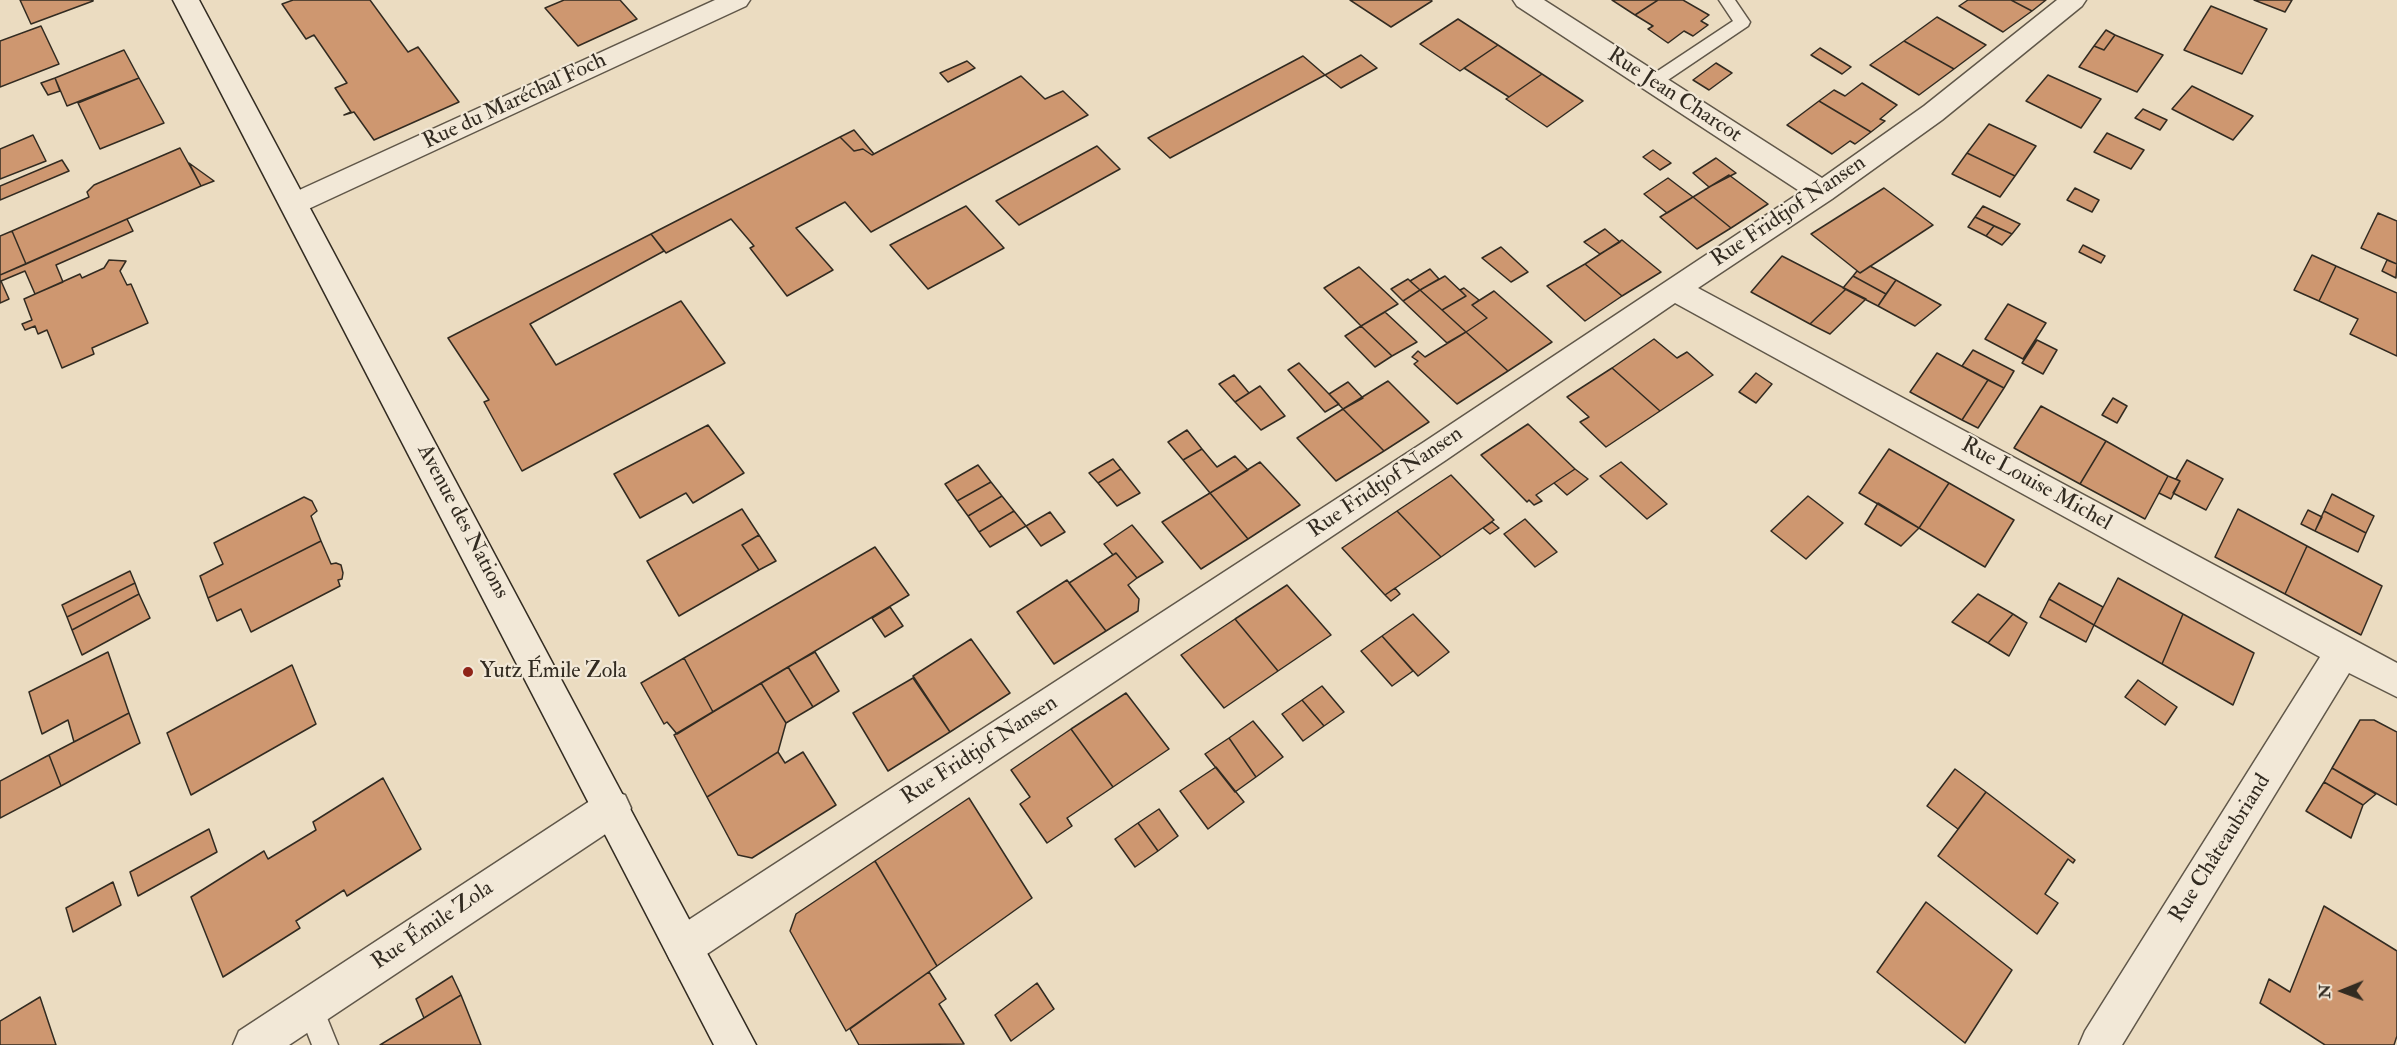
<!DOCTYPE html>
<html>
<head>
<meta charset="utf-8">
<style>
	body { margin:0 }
	#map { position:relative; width:2397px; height:1045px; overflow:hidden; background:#ebdcc1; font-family:"IM FELL Double Pica",serif }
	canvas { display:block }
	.north { position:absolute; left:2313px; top:961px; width:60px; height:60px; -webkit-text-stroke:4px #f2e8d7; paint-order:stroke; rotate:269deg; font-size:16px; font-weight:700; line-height:24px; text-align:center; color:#322b21 }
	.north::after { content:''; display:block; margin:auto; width:21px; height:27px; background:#322b21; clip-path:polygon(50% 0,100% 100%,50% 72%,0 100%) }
</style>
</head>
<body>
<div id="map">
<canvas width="2397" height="1045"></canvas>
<div class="north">N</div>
</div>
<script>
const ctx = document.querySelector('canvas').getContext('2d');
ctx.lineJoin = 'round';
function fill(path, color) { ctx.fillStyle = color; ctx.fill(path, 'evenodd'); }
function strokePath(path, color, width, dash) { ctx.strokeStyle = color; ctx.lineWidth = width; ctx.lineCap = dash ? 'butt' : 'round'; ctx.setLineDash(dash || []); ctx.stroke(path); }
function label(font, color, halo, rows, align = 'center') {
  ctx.font = font + ' "IM FELL Double Pica",serif'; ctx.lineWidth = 4.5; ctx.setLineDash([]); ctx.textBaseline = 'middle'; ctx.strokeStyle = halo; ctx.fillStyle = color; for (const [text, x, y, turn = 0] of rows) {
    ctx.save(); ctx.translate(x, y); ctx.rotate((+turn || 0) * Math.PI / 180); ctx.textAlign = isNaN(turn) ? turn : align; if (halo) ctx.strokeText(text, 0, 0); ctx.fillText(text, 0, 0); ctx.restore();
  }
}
const building = new Path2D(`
	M20,0H93V1L31,24Z
	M293,0H370L408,52L418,47L459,102L374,140L354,112L344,115L351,112L335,88L347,83L314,35L306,39L282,4Z
	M564,0H620L637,19L578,46L545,8Z
	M1350,0H1431L1432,1L1391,27Z
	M1612,0H1658L1635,15Z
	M1658,0H1683L1709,15L1701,21L1708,25L1693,36L1684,31L1668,43L1648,29L1653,26L1635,15Z
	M1968,0H2011L2032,11L2003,32L1959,6Z
	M2011,0H2046L2032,11Z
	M2254,0H2292L2285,12Z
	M2211,6L2267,29L2242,74L2184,50Z
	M1937,17L1986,45L1954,69L1904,41Z
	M1458,19L1498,45L1460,71L1420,44Z
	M41,26L59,64L0,87V41Z
	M2106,30L2115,35L2104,50L2094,46Z
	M2115,35L2163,55L2137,92L2079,67L2094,46L2104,50Z
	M1904,41L1954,69L1919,95L1870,65Z
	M1498,45L1542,74L1509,97L1464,68Z
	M1820,48L1851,67L1842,74L1811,55Z
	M124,50L139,78L67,106L55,78Z
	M1361,55L1377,68L1341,88L1325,75Z
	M1303,56L1325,75L1170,158L1148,138Z
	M967,61L975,68L948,82L940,73Z
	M1716,63L1732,73L1709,90L1693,80Z
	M1542,74L1583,101L1547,127L1506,99Z
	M2048,75L2101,99L2081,128L2026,101Z
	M1021,76L1045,99L1063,91L1088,115L871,232L845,202L796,228L833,270L787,296L750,248L754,246L731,219L666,253L651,234L840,137L854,151L863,149L872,155Z
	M55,78L60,91L48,95L41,83Z
	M139,78L164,123L100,149L78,103Z
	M1862,83L1897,105L1880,119L1885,121L1871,132L1819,101L1834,90L1845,96Z
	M2192,86L2253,116L2233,140L2172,109Z
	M1819,101L1871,132L1855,144L1850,141L1832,154L1787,125Z
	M2143,109L2167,120L2160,130L2135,118Z
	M1989,124L2036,146L2015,176L1967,153Z
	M854,130L874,154L872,155L863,149L854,151L840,137Z
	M2107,133L2144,150L2131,169L2094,152Z
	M33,135L46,161L0,179V149Z
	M1097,146L1120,169L1019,225L996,201Z
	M180,148L201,186L26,264L12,231L89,197L87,192L94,185Z
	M1653,150L1671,163L1660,170L1643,157Z
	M1967,153L2015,176L2000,197L1952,174Z
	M1716,158L1736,173L1709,187L1693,173Z
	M62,160L69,171L0,200V186Z
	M189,163L214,181L201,186Z
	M1729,175L1768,204L1731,228L1693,197Z
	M1668,178L1693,197L1667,213L1644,194Z
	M1884,188L1933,225L1860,273L1811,234Z
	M2075,188L2099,200L2092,212L2067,200Z
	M1693,197L1731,228L1697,249L1660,217Z
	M966,206L1004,248L928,289L890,245Z
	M1983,206L2020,224L2012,234L1975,217Z
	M2378,213L2397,221V264L2361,248Z
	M1975,217L1994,226L1986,236L1968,227Z
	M127,219L133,231L56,265L63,282L35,294L25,271L1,281L9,299L0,303V275Z
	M1994,226L2012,234L2002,245L1986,236Z
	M1605,229L1620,242L1600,254L1584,242Z
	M12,231L26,264L0,275V236Z
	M651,234L664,251L530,324L556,365L681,301L725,363L522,471L484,402L489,400L448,338Z
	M1622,240L1661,272L1622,296L1585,264Z
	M2083,245L2105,256L2101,263L2079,252Z
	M1501,247L1528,272L1511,282L1482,258Z
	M2312,255L2336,266L2319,301L2294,290Z
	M1782,256L1846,289L1810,324L1751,292Z
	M109,260L126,261L120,271L127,285L131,284L148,323L92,348L94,354L62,368L47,330L38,334L35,326L25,330L22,324L32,320L24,299L80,274L82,278L104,268Z
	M2387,260L2397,264L2396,278L2382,271Z
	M1585,264L1622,296L1585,321L1547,286Z
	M1870,266L1896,280L1886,294L1853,276L1857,271L1860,273Z
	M2336,266L2397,293V356L2350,334L2358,319L2319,301Z
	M1359,267L1398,304L1361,326L1324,288Z
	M1430,269L1439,279L1420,290L1410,281Z
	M1445,276L1466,296L1442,310L1420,290Z
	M1853,276L1886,294L1878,306L1843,288Z
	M1408,279L1420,290L1403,301L1391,289Z
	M1896,280L1941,305L1915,326L1878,306Z
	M1464,288L1479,300L1472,305L1487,318L1466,332L1442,310L1466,296L1460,290Z
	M1846,289L1866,299L1830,334L1810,324Z
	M1420,290L1442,310L1466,332L1447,343L1403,301Z
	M1494,291L1552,342L1508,371L1466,332L1487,318L1472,305Z
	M2008,304L2046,323L2023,359L1985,339Z
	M1385,312L1417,342L1392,356L1361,326Z
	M1361,326L1392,356L1375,367L1345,336Z
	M1466,332L1508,371L1457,404L1414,364L1418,361L1412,357L1418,351L1425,357Z
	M1654,339L1677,358L1687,352L1713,375L1660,411L1612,368Z
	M2037,340L2057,350L2043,374L2022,363Z
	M1973,350L2014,371L2004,388L1962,366Z
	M1937,353L1988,380L1962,420L1910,392Z
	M1299,363L1329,394L1339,404L1325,412L1288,370Z
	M1612,368L1660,411L1606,447L1580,422L1589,417L1567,397Z
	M1756,373L1772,384L1756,403L1739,392Z
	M1234,375L1249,393L1235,402L1219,384Z
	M1988,380L2004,388L1978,428L1962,420Z
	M1388,381L1429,422L1384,451L1343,409Z
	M1348,382L1363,398L1343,409L1329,394Z
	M1260,386L1285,416L1261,430L1235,402Z
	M2113,398L2127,406L2117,423L2102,415Z
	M2041,406L2106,441L2080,484L2014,448Z
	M1343,409L1384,451L1336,481L1297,438Z
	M1528,424L1575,469L1536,495L1542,501L1534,505L1529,500L1527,502L1481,455Z
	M708,425L744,473L693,503L686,493L640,518L614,474Z
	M1187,430L1202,449L1183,460L1168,442Z
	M2106,441L2168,476L2145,519L2080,484Z
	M1202,449L1217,467L1235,456L1248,470L1210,493L1183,460Z
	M1889,449L1949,483L1919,528L1859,493Z
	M1113,459L1121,469L1098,483L1089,473Z
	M2187,460L2223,479L2206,510L2173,493L2180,481L2176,479Z
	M1260,462L1300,505L1248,539L1210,493Z
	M1621,462L1667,504L1647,519L1600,476Z
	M978,465L991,482L957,501L945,484Z
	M1121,469L1140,493L1117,506L1098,483Z
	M1575,469L1588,479L1567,495L1554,483Z
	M1451,475L1494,520L1441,557L1397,511Z
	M2168,476L2180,481L2171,499L2159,493Z
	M991,482L1002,496L968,516L957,501Z
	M1949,483L2014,520L1985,567L1919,528Z
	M1210,493L1248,539L1201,569L1162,522Z
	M2332,494L2374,516L2366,533L2324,511Z
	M1002,496L1014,511L979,532L968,516Z
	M1808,496L1843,523L1806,559L1771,531Z
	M304,497L312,501L317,511L311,516L321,541L208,598L200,576L223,564L214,543Z
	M1878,503L1919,528L1901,546L1865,524Z
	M742,509L759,535L742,545L759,570L679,616L647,561Z
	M2238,509L2307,546L2285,594L2215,557Z
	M2308,510L2322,517L2315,531L2301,524Z
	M1014,511L1026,526L990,547L979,532Z
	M1397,511L1441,557L1385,595L1342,548Z
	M2324,511L2366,533L2358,552L2315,531Z
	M1050,512L1065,532L1041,546L1026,526Z
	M1525,519L1557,552L1535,567L1504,534Z
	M1492,522L1499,528L1490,534L1483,528Z
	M1132,525L1163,562L1137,578L1116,553L1113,555L1104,544Z
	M759,535L776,561L759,570L742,545Z
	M321,541L331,564L336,563L341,565L343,573L342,579L338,580L340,586L251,632L241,609L217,621L208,598Z
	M2307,546L2382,586L2361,635L2285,594Z
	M875,547L909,595L713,712L684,658Z
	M1116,553L1137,578L1128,585L1139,599L1138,611L1106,631L1069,583Z
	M130,571L135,583L67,617L62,605Z
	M2118,578L2183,614L2162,664L2094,625Z
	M1067,580L1106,631L1054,664L1017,612Z
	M135,583L139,594L72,630L67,617Z
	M2059,583L2103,607L2094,625L2049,599Z
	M1287,585L1331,635L1278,671L1235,619Z
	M1395,588L1400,594L1391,601L1385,595Z
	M139,594L150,618L82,655L72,630Z
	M1978,594L2013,614L1988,643L1952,622Z
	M2049,599L2094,625L2086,642L2040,617Z
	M890,607L903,626L885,637L872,618Z
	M1413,614L1449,652L1418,676L1382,636Z
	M2013,614L2027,623L2009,656L1988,643Z
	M2183,614L2254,653L2233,705L2162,664Z
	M1235,619L1278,671L1224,708L1181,655Z
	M1382,636L1413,671L1392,686L1361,651Z
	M971,639L1010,693L950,732L913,676Z
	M108,652L129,713L74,742L68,720L42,734L29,692Z
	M815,652L839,691L813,707L788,667Z
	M684,658L713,712L677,734L667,722L664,724L641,683Z
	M292,665L316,724L191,795L167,733Z
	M788,667L813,707L786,723L761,683Z
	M913,678L950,732L888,771L853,713Z
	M2138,680L2177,707L2165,725L2125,697Z
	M761,683L786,723L778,752L707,797L674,735Z
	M1322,686L1344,712L1324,726L1302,700Z
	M1126,693L1169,749L1113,787L1071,729Z
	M1302,700L1324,726L1303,741L1282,714Z
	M129,713L140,743L61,786L49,755Z
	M2360,720H2374L2397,732V805L2332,768Z
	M1253,721L1283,757L1256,777L1229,738Z
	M1071,729L1113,787L1067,818L1072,826L1047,843L1020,804L1030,797L1011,770Z
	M1229,738L1256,777L1235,792L1205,754Z
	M778,752L785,763L803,752L836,805L752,858L738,855L707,797Z
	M49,755L61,786L0,818V781Z
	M1216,767L1244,802L1208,829L1180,791Z
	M2332,768L2376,794L2363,805L2324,782Z
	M1955,769L1986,792L1958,829L1927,806Z
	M383,778L421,849L347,896L344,890L296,921L300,928L223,977L191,897L264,851L268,859L316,830L313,822Z
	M2324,782L2363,805L2351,838L2306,811Z
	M1986,792L2075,860L2073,863L2068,859L2045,894L2058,903L2037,934L1938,856Z
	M969,798L1032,898L937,966L875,861Z
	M1159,809L1178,836L1158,851L1138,823Z
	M1138,823L1158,851L1135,867L1115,839Z
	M209,829L217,852L138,896L130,872Z
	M875,861L937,966L846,1031L790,931L796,914Z
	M113,882L121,905L73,932L66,908Z
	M1926,902L2012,970L1965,1043L1877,972Z
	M2324,906L2397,951V1036L2394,1045H2325L2260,1003L2269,979L2290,992Z
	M929,972L946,999L939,1004L964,1044L859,1045L850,1029Z
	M452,976L461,995L424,1018L416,999Z
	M1037,983L1054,1009L1011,1041L995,1015Z
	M461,995L481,1045H380L424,1018Z
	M40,997L56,1045H0V1021Z`);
fill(building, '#ce9770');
strokePath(building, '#322b21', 1.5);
const service = new Path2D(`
	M1719,0H1735L1750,22L1748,26L1659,86H1647L1645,82L1647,78L1733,21Z
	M310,994L319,998L338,1045H312L297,1007L301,998Z`);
const minor = new Path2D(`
	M715,0H750L746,6L304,211L294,214L284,211L280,204L284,197Z
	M1513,0H1544L1822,178L1924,106L2057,0H2086L2082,6L1942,120L1832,199L1698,288L2397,663V697L2349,673L2122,1045H2079L2085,1031L2320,657L1675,303L1446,460L698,960L684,966L670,960L664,946L670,932L1424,442L1801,192L1517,6Z
	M612,790L625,795L631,808L625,821L289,1045H233L239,1031L599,795Z`);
const secondary = new Path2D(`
	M173,0H199L756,1045H714Z`);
strokePath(service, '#605749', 3);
strokePath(minor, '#605749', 3);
strokePath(secondary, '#322b21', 3);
fill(service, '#f2e8d7');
fill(minor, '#f2e8d7');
fill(secondary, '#f2e8d7');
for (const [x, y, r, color] of [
	[468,672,6,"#8f2418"]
]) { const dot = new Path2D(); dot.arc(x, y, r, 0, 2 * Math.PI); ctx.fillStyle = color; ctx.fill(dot); strokePath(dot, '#f2e8d7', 2); }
label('22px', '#322b21', '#f2e8d7', [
	["Rue Jean Charcot",1674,96,33],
	["Rue du Maréchal Foch",515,102,-25],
	["Rue Fridtjof Nansen",1789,212,-34],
	["Rue Fridtjof Nansen",1386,483,-34],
	["Rue Louise Michel",2036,485,29],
	["Avenue des Nations",462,522,62],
	["Rue Fridtjof Nansen",980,751,-33],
	["Rue Châteaubriand",2221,849,-58],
	["Rue Émile Zola",433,926,-34]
]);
label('22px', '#322b21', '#f2e8d7', [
	["Yutz Émile Zola",480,672]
], 'left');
</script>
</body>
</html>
